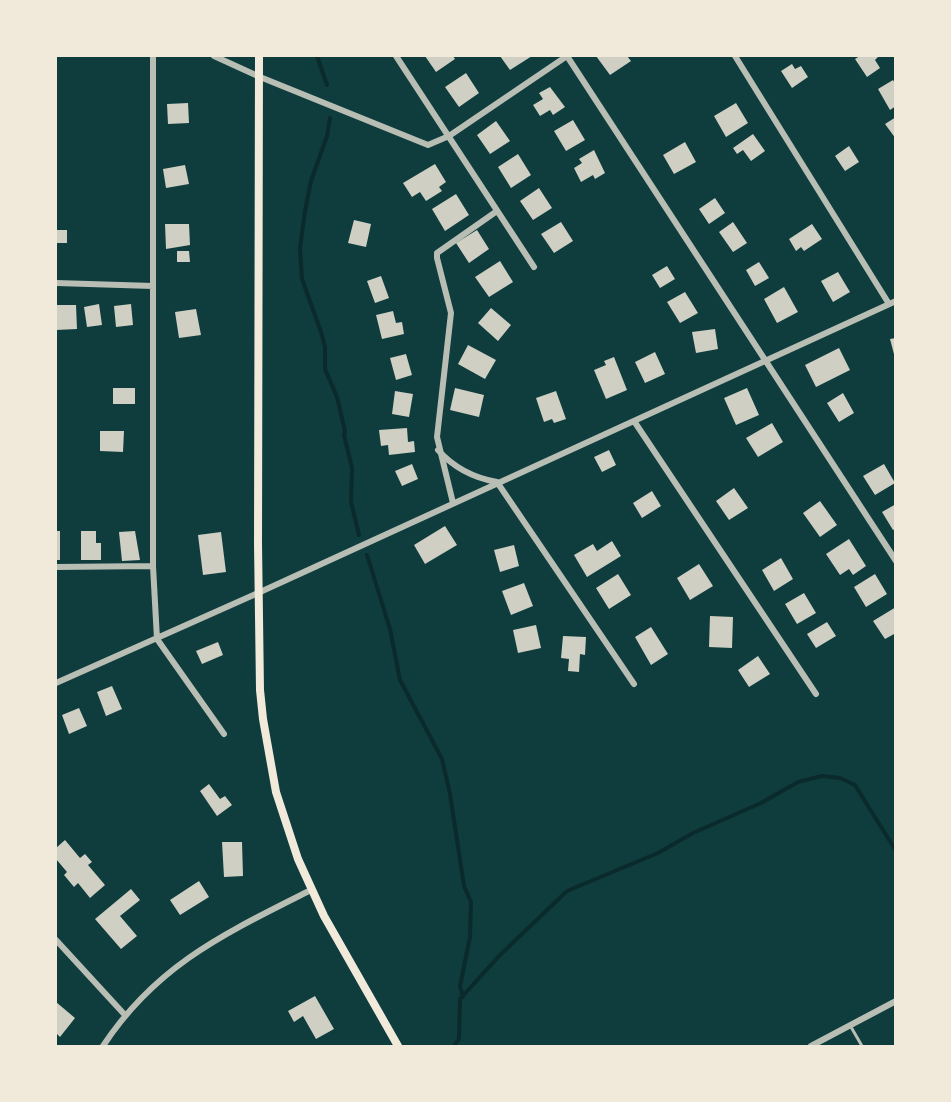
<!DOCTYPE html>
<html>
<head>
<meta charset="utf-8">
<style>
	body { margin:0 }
	#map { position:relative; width:951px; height:1102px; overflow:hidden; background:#0f3d3e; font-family:Roboto,sans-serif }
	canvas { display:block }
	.frame { position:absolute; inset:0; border:57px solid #f1e9da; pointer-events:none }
</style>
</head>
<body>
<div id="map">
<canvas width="951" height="1102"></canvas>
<div class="frame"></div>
</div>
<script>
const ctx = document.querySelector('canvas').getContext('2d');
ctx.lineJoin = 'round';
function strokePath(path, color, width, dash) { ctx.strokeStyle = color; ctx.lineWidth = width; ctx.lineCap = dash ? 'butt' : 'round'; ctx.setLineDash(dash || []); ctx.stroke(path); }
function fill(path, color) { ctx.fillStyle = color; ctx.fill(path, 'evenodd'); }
strokePath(new Path2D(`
	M317,56L327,85
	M330,118L327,136L311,181L305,211L300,248L302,279L321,332L325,347V369L337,397L345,431L344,435L352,468L351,502L359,535
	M367,555L390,629L400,680L442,759L450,794L464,886L471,902L470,937L460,986L463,997
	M454,1046L459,1039L460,999L500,955L567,891L658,853L693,833L761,803L798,782L822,776L840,778L855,785L896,851`), '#0a2a2b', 4);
fill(new Path2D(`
	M425,56H453L455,59L436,72Z
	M500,56H532L510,70Z
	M596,56H627L631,61L610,75Z
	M860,56H879L875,60L880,68L867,77L855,59Z
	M792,64L795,69L801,66L808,77L792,88L781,71Z
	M466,73L479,93L459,107L445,87Z
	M893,80L896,85V106L890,110L878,89Z
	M550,87L565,107L553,115L550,110L540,116L533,105L543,99L539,93Z
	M188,103L189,123L168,124L167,104Z
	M736,103L748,123L726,137L714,116Z
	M896,117V139L885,124Z
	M573,120L585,140L566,151L554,131Z
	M496,121L510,141L490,154L477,135Z
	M753,134L765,151L751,161L743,150L737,154L733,148Z
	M685,142L696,162L674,174L663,155Z
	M849,146L859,162L845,171L835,156Z
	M594,150L605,173L595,179L593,175L581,182L574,168L582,163L579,159Z
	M518,154L531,175L511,188L498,167Z
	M435,164L446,182L439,187L442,191L426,201L420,192L412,197L403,183Z
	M185,165L189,184L166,188L163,169Z
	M539,188L552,208L533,220L520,201Z
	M456,194L469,215L445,231L432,209Z
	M715,198L725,213L709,224L699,209Z
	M354,220L371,224L366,247L348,243Z
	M561,222L573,241L554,253L541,234Z
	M733,222L747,243L733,252L719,232Z
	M165,224H189L190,245L166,249Z
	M812,224L822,239L804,251L801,247L796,251L789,239Z
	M56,230H67V243H57Z
	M477,230L489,249L469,263L456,243Z
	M177,251H189L190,262H177Z
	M500,261L513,282L489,297L475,277Z
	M759,262L769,278L755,286L746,270Z
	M667,266L675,279L660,288L652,275Z
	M838,272L850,292L833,302L821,281Z
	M381,276L389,298L375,303L367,281Z
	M784,287L798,312L777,323L764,299Z
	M685,292L698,313L680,323L667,302Z
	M99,304L102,325L87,327L84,307Z
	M131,304L133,325L116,327L114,306Z
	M56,305H76L77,329L56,330Z
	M491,308L511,325L498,341L478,323Z
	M196,309L201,335L179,338L175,312Z
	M393,311L396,323L402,322L404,334L382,339L376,315Z
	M715,329L718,349L696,353L692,332Z
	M896,338V358H895L890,339Z
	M468,345L496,360L485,379L458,364Z
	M839,348L850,370L816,387L805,365Z
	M655,352L665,374L645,383L635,362Z
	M406,354L412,375L396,380L390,358Z
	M614,357L627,390L606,399L594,370L606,365L604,361Z
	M113,388H135V404H113Z
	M455,388L484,395L479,417L450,410Z
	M747,388L759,415L736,425L724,398Z
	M395,391L413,394L409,417L392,414Z
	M556,391L566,419L554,423L552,419L544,422L536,398Z
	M843,393L854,413L839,422L827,403Z
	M772,423L783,442L758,457L746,438Z
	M407,428L408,442L414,441L415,452L389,455L388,445L381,446L379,430Z
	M100,431H124L123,452L100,451Z
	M609,450L616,465L602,472L594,457Z
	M412,464L418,479L402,486L395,471Z
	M884,464L895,483L875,495L863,476Z
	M734,488L748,508L729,520L716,501Z
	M652,491L661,506L642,518L633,503Z
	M820,501L837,525L820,537L803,513Z
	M896,504V529L893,530L882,512Z
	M445,526L457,545L425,564L414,545Z
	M56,531H60V560H56Z
	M81,531H96V543H101V560H81Z
	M135,531L140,560L122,561L119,532Z
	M221,532L226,572L203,575L198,535Z
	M849,539L866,566L853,575L849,569L840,575L826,554Z
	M612,541L621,556L587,577L574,555L593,544L597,551Z
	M514,545L519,566L500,572L494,550Z
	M781,558L793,579L774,591L762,570Z
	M699,564L713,586L690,600L677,578Z
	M618,574L631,595L609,609L596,588Z
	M875,574L887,594L866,607L854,587Z
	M524,583L533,606L511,615L502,591Z
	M804,593L816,613L797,624L785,604Z
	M896,607V633L885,639L873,621Z
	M710,616L733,617L732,648L709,647Z
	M827,622L836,636L816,648L807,634Z
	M536,625L541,648L518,653L513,630Z
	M651,627L668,654L651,665L635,637Z
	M563,636L586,637L585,655L580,654L579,672L568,671L569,659L561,658Z
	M218,642L223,655L202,664L196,651Z
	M758,656L770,674L749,687L738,670Z
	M112,686L122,709L106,716L97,692Z
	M79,708L87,726L69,734L62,715Z
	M209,784L220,799L225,796L232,805L217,816L200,791Z
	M65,840L80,858L85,854L92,862L88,865L105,885L90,898L78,883L74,887L64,875L67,872L56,859V848Z
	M222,842H242L243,876L224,877Z
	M199,881L209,897L180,915L170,900Z
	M131,889L140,900L120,916L137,936L121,949L95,919Z
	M315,996L334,1029L316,1039L303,1016L294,1022L288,1011Z
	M56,1002L75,1018L60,1037L56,1033Z`), '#cfcfc3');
strokePath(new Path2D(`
	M851,1027L862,1046`), '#b8beb3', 3);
strokePath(new Path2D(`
	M153,56V566L157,639L224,734
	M214,56L260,77L428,145L449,136L567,56
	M396,56L534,267
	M567,56L896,561
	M735,56L889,304
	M56,283L153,286
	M634,421L816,694
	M438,450C454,468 474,478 497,482L634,684
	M453,503L437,437L451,313L437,258V253L497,211
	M56,567L153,566
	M56,683L258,593L896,301
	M56,940L124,1014
	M103,1046C157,964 226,933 311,890
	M811,1046L896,1001`), '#b8beb3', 6);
strokePath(new Path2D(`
	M259,56L258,543L260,690L263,719L276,792L298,859L324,916L398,1046`), '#f1e9da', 8);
</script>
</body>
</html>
